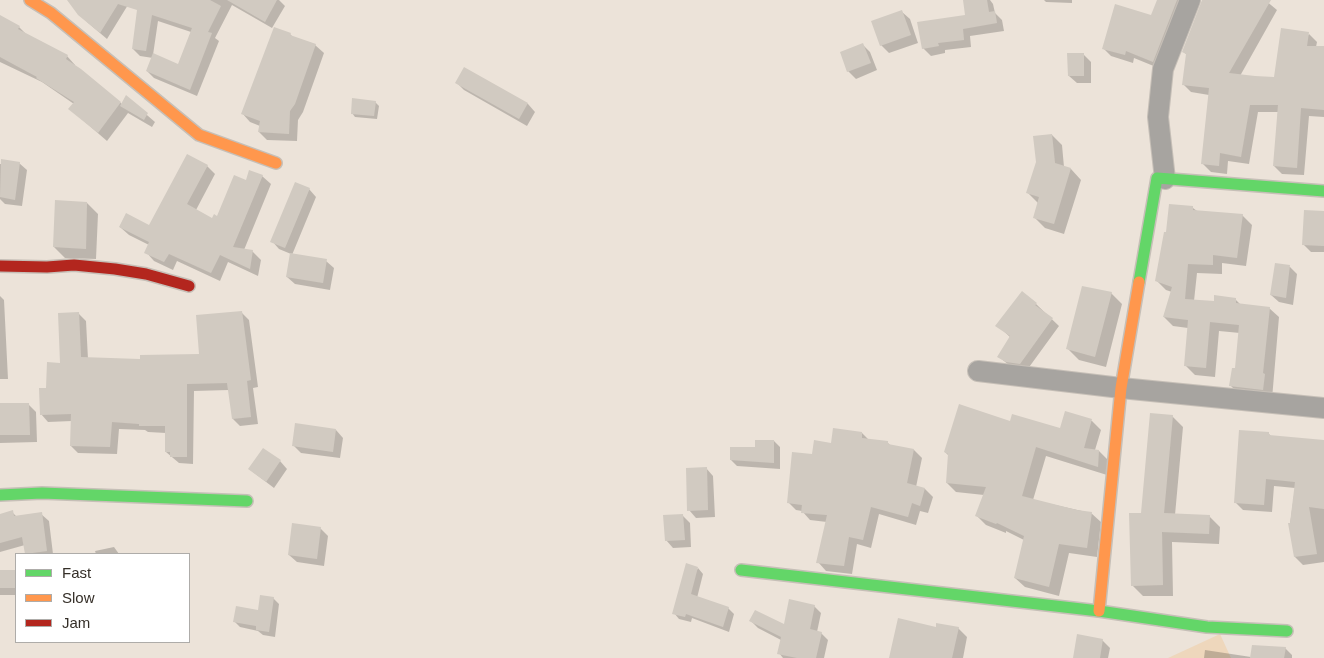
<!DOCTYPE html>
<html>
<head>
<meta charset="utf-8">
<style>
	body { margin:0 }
	#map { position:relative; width:1324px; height:658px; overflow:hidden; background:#ece3d9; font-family:Helvetica,sans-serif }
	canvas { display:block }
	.legend { position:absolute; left:15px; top:553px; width:175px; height:90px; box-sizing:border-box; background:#fff; border:1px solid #aeaca9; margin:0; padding:6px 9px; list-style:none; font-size:15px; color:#352f28 }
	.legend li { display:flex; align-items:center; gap:10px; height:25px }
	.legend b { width:25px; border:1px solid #aeaca9 }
</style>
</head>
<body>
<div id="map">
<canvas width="1324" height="658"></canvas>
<ul class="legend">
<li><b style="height:6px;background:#63d668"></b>Fast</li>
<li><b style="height:6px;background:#ff974d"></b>Slow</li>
<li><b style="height:6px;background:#b3261e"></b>Jam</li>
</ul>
</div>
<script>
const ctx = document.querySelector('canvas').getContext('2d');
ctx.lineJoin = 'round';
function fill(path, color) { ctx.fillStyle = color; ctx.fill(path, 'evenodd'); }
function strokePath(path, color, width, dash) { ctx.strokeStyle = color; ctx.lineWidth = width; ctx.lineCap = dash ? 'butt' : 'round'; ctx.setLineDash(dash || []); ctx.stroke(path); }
fill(new Path2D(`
	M1220,634L1231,658H1168Z`), '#eed7bc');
fill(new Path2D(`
	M75,0H131L107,39L87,22Z
	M140,0H279L285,6L272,28L232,5L215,38L219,41L197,96L154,78L147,71L153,58L140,56L133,49ZM158,21L191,32L179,65L153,55Z
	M964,0H990L993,4L995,13L1002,20L1004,31L970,36L971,47L945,50V53L931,56L923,48L967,16Z
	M1044,0H1072V3L1046,2Z
	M1158,0H1190L1161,69L1134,58L1133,63L1111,56L1103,48L1151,17Z
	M1203,0H1265L1277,10L1240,76L1275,78L1309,34L1317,42L1316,47H1324V117L1309,116L1304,175L1282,174L1274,166L1278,112H1258L1249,164L1228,161L1227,174L1211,172L1203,164L1209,95L1191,92L1183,84L1187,55L1184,52Z
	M902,12L910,19L918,43L889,53L881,45Z
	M0,18L19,27L27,35L67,56L75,65V66L122,104L126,97L155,122L152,127L128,113L107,141L70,109L74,104L42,82L0,62Z
	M290,34L293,37L315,45L324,53L303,112L298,120L297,141L267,140L259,132L260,126L250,122L242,113Z
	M863,45L870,52L877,70L856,79L848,71Z
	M1083,54L1091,62V83H1077L1069,76Z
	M465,69L528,104L535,112L527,126L464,90L457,83Z
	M375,102L379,106L377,119L355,117L352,113Z
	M1052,135L1062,145L1064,167L1071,169L1081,180L1064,234L1045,228L1034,217L1038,203L1028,193Z
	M19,163L27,170L22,206L5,204L0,199V164Z
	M207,166L215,174L196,210L213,220L218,217L247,181L262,176L271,184L244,250L252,251L261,260L258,276L228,262L220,281L177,261L173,270L154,261L146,252L149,245L129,235L120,227H150Z
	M309,189L316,197L292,255L326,261L334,268L330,290L295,284L287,277L291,254L279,249L272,241Z
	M87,203L98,214L96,259L65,258L54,247Z
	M1193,208L1197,211L1242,215L1252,225L1246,266L1222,263V274L1197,273L1194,301L1215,302L1235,299L1241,305L1269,308L1279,317L1272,399L1240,395L1231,386L1236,370L1240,333L1219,331L1215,377L1195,375L1185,365L1188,328L1173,326L1164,317L1172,292L1166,290L1157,281L1167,233Z
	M1324,212V252H1311L1303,244Z
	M1276,264L1290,267L1297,274L1293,305L1279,302L1271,295Z
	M1111,293L1122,304L1106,367L1079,360L1068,349Z
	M0,296L4,300L8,379H0Z
	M1036,304L1059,326L1027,370L1014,369L999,357L1010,337L997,325Z
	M242,313L249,320L258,387L253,388L258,424L240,426L233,419L229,390L194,391L193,464L179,463L166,452V433L148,432L145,430L119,429L117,454L78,453L71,446L72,421L48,422L41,414L47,389L62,364L79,314L86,321L88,359L141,360L200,355Z
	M28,404L36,412L37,442L0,443V405Z
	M1066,412L1092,421L1101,430L1095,450L1099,451L1108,460L1107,475L1046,456L1033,500L1091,513L1101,522L1097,557L1069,553L1059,596L1025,587L1015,578L1024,540L1006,531V533L986,525L976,515L984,495L956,492L947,483L949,456L945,452L1011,422L1061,430Z
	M1172,416L1183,427L1175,515L1209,516L1220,527L1219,544L1172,542L1173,596H1143L1132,585L1142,514Z
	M336,430L343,438L340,458L301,453L293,445Z
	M862,433L869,440L888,443L890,445L914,450L922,458L916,487L925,489L933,497L928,513L920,511L916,525L879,514L871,548L857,544L852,574L826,571L818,562L827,522L810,520L802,511L796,510L788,502L813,455L832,445Z
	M1269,434L1271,436L1324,441V562L1303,565L1295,557L1290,524L1295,488L1274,486L1272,512L1243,510L1235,502Z
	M774,441L780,447V469L737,466L731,460Z
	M280,461L287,469L274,488L249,469Z
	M706,468L713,476L715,517L696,518L689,510Z
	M12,512L17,517L41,514L49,521L53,554H27L25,545L0,552V516Z
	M682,515L690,523L691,547L673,548L666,540Z
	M320,528L328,536L324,566L297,562L289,555Z
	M114,547L119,554H96L95,551Z
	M698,568L703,574L697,598L728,608L734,614L729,632L692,618L691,622L679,619L674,613Z
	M0,571H16V595H0Z
	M273,598L279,604L275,637L263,635L258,631L240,627L234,621L259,612Z
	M814,606L821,613L817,632L821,633L828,640L824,658H783L779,653L781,640L758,628L751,621L785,625Z
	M937,628H958L967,637L963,658H890Z
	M1102,640L1110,648L1108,658H1074Z
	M1285,648L1292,655V658H1204L1205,650L1251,657Z`), '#0003');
fill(new Path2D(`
	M67,0H210L221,6L208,32L212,33L190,90L146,71L153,53L178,64L192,28L152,15L146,51L132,49L137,10L118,4L100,33L78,15Z
	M227,0H277L265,22Z
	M963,0H987L989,12L995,11L997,23L963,29L964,40L938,43L939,46L922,49L917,22L965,15Z
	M1157,0H1177L1153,62L1126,51L1125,55L1102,49L1115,4L1151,15Z
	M1202,0H1271L1229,73L1255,76L1274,77L1281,28L1309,32L1307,46H1324V110L1301,108L1297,168L1273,166L1278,105H1250L1241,157L1220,153L1219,166L1201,164L1209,88L1182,85L1186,54L1182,52Z
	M902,10L911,35L880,46L871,21Z
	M0,15L20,26L18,29L68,55L66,59L81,69L121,102L98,133L68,109L74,102L36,78L37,77L0,57Z
	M274,27L291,33L290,35L316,44L295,104L290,111L289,134L258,132L260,121L241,114Z
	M863,43L871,63L847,72L840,52Z
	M1067,53H1084V76H1068Z
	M464,67L528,103L519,119L455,83Z
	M126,95L148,113L144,120L120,106Z
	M352,98L376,101L374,116L351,114Z
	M1052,134L1055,163L1071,168L1054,224L1033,218L1039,197L1026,193L1036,162L1033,136Z
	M187,154L208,165L187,204L212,218L214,214L217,216L234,175L246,180L249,170L263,175L233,247L253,250L250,269L220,255L211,273L169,254L164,262L144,253L149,242L119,227L126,213L149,225Z
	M1,159L20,162L15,200L0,197Z
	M295,182L310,188L285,248L270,242Z
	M55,200L87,202L86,249L53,247Z
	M1169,204L1193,206V210L1243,214L1237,258L1213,255V265L1188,264L1185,299L1214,301V295L1236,298V303L1270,307L1263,373L1265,374L1263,390L1229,386L1232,368H1235L1239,325L1210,322L1206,368L1184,366L1188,320L1163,317L1172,287L1155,281L1164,232H1166Z
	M1304,210L1324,211V246L1302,245Z
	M290,253L327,259L323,283L286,277Z
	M1275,263L1290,265L1286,298L1270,295Z
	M1082,286L1112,292L1095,357L1066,349Z
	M1022,291L1037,303L1035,305L1053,318L1020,364L1006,362L997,357L1010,336L995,326Z
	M242,311L251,380L247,381L251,417L232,419L227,383L187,384V457H170V452H165V426H139V424L112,422L110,447L70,446L71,414L40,415L39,388H46L47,362L60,363L58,313L79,312L81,357L140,359V355L199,354L196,315Z
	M0,403H29L30,435H0Z
	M959,404L1010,421L1012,414L1060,428L1065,411L1092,419L1084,448L1099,450L1098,467L1036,447L1022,496L1077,510L1092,512L1087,548L1059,544L1049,587L1014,578L1024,536L997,523L996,524L975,516L986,487L946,483L948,454L944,452Z
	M1150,413L1173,415L1164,513L1210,515L1209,534L1162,532L1163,585L1131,586L1129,513H1141Z
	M295,423L336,429L333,452L292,446Z
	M833,428L862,432V438L888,441V444L914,449L907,483L925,488L920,506L912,503L908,517L871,507L863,540L849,537L844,566L816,563L827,515L801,513L802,505L787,503L792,452L812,454L814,440L831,443Z
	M1239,430L1269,432V435L1324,440V509L1309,507L1317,554L1294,557L1288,523H1290L1295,482L1266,479L1264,505L1234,503Z
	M755,440H774V463L730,460V447H755Z
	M263,448L281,460L266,482L248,469Z
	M707,467L708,510L687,511L686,468Z
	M13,510L14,516L42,512L47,551L25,554L22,537L0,543V514Z
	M683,514L685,540L665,541L663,515Z
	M292,523L321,527L317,559L288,555Z
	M686,563L698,567L691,594L729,607L723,627L686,614L685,617L672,614Z
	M0,570H16V588H0Z
	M260,595L274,597L269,632L256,630V626L233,622L236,606L258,610Z
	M789,599L815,605L810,629L822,632L816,658H797L777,654L781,637L749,621L755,610L784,624Z
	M898,618L936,627V623L959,627L952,658H889Z
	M1077,634L1103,639L1100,658H1073Z
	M1252,645L1286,647L1284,658H1250Z`), '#d1cac1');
const street = new Path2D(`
	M1165,179L1158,117L1163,69L1190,0
	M978,371L1121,388L1324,408`);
const fast = new Path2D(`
	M1139,282L1157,178L1324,191
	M0,495L42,493L247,501
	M741,570L1099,611L1207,627L1287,631`);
const slow = new Path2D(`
	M30,0L51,13L199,135L276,163
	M1099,611L1121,388L1139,282`);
const jam = new Path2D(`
	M0,266L47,267L74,265L115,269L146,274L189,286`);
strokePath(street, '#c6bfb7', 22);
strokePath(fast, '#c6bfb7', 14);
strokePath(slow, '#c6bfb7', 14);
strokePath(jam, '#c6bfb7', 14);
strokePath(street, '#a7a4a0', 20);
strokePath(fast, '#63d668', 11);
strokePath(slow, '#ff974d', 11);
strokePath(jam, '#b3261e', 11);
</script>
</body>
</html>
